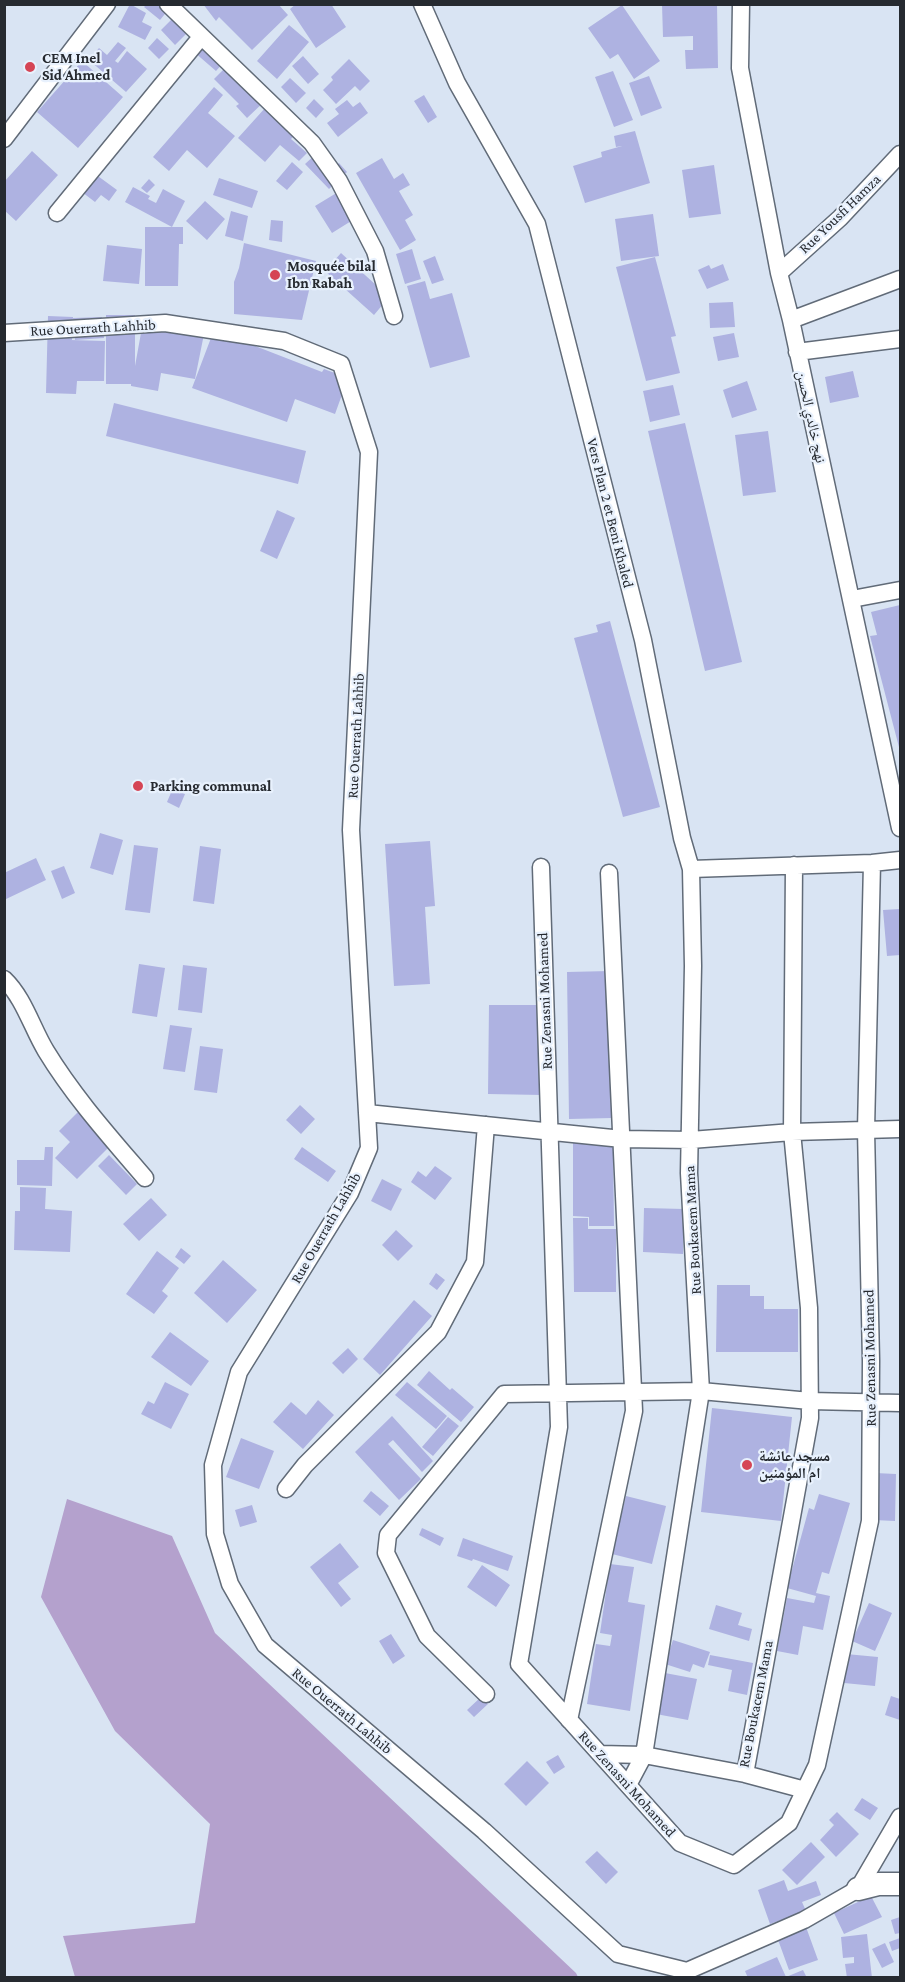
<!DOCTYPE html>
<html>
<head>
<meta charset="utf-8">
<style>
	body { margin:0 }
	#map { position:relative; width:905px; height:1982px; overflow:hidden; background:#d9e4f3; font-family:"Crimson Pro",serif }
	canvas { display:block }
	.frame { position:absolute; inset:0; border:6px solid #262a30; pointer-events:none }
</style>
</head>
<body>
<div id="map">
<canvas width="905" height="1982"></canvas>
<div class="frame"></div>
</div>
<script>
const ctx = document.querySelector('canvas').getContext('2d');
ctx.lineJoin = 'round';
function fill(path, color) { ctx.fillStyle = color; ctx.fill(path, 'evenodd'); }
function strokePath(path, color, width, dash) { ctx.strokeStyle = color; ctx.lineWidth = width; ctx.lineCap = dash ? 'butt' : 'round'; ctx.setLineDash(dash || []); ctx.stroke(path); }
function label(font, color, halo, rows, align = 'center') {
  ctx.font = font + ' "Crimson Pro","Noto Naskh Arabic",serif'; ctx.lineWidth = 4.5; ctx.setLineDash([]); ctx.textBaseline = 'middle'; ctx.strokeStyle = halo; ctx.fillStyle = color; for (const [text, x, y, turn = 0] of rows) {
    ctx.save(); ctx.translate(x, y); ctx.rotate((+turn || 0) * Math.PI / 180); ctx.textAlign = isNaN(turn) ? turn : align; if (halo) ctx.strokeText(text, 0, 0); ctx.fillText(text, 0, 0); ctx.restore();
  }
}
fill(new Path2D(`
	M67,1499L172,1536L215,1633L576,1973L578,1977H75L63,1936L195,1923L210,1824L115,1731L41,1597Z`), '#b4a1cd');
fill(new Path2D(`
	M130,4L146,13L142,22L152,27L145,40L118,27Z
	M147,4H173L160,20L144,7Z
	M203,4H278L288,15L252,50L219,17L216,21Z
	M296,4H331L346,27L316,48L290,9Z
	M662,4H717L718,68L686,69L685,50H693V36L663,37Z
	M622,5L660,61L634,79L618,54L610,59L588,28Z
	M175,16L189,31L175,45L161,30Z
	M289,25L309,42L277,79L257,61Z
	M209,34L224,62L216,71L186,45Z
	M157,38L169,49L159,59L148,48Z
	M118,42L126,48L115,61L118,63L127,51L147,69L126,92L89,60L99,48L107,55Z
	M303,56L319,74L308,84L292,66Z
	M236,57L256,78L266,100L247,118L236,106L239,104L214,79Z
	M349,59L370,81L360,91L355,86L336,104L323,90L333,80L331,77Z
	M82,61L123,97L78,148L37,112Z
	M613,71L633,120L614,127L595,77Z
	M649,76L662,108L641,116L629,83Z
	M290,78L306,93L296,103L281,87Z
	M214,87L223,95L208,113L235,136L207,168L187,150L169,171L153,157Z
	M424,95L437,117L428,123L414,101Z
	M275,97L305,124L291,139L307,153L299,161L280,145L265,162L238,138Z
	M314,99L324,109L316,118L306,108Z
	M347,100L353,107L360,102L368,113L338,137L327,123L339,114L335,109Z
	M635,131L650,183L585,203L573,166L602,157L601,152L622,146L616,147L614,136Z
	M32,151L58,175L16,221L4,210V182Z
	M316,154L331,170L339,163L347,172L329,189L305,164Z
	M382,158L394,179L403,173L410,185L399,191L413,215L405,220L416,240L400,250L356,173Z
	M292,162L303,172L287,190L276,181Z
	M714,165L721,214L689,218L682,170Z
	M91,171L117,190L109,201L101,195L95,202L78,189Z
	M219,178L258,191L252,208L213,195Z
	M149,179L155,185L147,193L141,188Z
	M348,186L364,213L332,233L315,206Z
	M133,187L150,196L148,199L156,203L163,189L185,201L172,227L125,202Z
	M205,201L225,219L207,240L186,221Z
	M231,211L248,216L243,241L225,236Z
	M653,214L659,256L621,261L615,219Z
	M271,220L283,221L282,242L269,240Z
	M145,227H183V244H179L178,286H145Z
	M244,243L316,261L302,320L234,314V282L239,268Z
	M107,245L142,249L139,284L103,281Z
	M412,249L421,279L405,284L396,254Z
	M341,253L389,297L374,315L325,271Z
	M435,256L444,280L432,284L423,261Z
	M655,257L676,336L671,337L680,373L646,381L616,267Z
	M723,264L729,280L707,289L698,270L709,265L711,269Z
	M425,281L430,299L452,293L470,357L430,368L407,286Z
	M733,302L735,327L710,328L709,303Z
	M106,315H135V366L143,322L204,334L195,379L161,373L158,391L131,386V384H106Z
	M48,316L73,317L72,340H70L105,341L104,381H77L76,394L46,393Z
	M102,317L104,338L75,340L73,318Z
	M214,330L322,372L324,369L348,378L335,414L295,399L287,422L192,388Z
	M734,333L739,357L718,361L713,337Z
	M853,371L859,397L830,403L825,377Z
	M747,381L757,410L732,418L723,390Z
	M673,385L680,415L650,422L643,391Z
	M114,403L306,451L298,484L106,436Z
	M685,423L742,662L705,671L648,431Z
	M768,431L776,492L743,496L735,435Z
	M277,510L295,518L277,559L260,551Z
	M900,605V751L870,636L877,635L871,612Z
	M610,621L660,807L623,817L574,638L598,632L596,625Z
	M173,788L185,794L179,808L167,802Z
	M100,833L123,840L113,875L90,868Z
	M430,841L435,906L425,907L430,984L394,986L385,844Z
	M134,845L158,848L150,913L125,910Z
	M200,846L221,849L214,904L193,901Z
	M36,858L46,880L4,900V873Z
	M64,866L75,893L62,899L51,871Z
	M900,909V955L887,956L883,910Z
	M139,964L165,968L157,1017L132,1013Z
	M183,965L207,968L202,1013L178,1010Z
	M610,971L612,1118L569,1119L567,972Z
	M489,1005H542V1095L488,1094Z
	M170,1025L192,1028L185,1072L163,1069Z
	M200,1046L223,1049L217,1093L194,1090Z
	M300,1105L315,1119L301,1134L286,1120Z
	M78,1112L111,1145L77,1179L55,1158L70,1142L59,1131Z
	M573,1143H613L614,1226H589V1217L573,1216Z
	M45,1147H53L52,1186L17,1185V1160H44Z
	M302,1147L336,1171L328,1182L294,1159Z
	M109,1155L137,1184L126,1195L98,1166Z
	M435,1166L452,1178L435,1200L411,1182L418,1171L426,1177Z
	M382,1179L402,1189L391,1211L371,1201Z
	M20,1187L46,1188L45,1209L72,1211L70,1252L14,1250L15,1211H20Z
	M151,1198L167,1215L139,1241L123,1224Z
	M644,1208L684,1209L683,1254L643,1252Z
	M573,1218H588V1229H616V1292H574Z
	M396,1230L413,1246L398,1261L382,1245Z
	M181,1248L191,1256L184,1264L175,1257Z
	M157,1251L179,1268L162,1291L168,1296L154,1314L126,1294Z
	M223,1260L257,1290L227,1323L194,1293Z
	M436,1273L445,1280L437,1290L429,1284Z
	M717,1285H750V1296H764V1309H798V1352H716Z
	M414,1300L432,1316L380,1375L363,1359Z
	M170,1332L209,1361L191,1386L151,1357Z
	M348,1348L358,1359L343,1374L332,1363Z
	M429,1371L450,1390L452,1388L474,1407L461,1422L417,1385Z
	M165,1382L189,1394L171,1429L141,1414L148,1401L154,1404Z
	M407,1382L447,1416L436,1429L395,1395Z
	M318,1400L334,1415L303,1449L273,1422L291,1402L306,1415Z
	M712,1408L792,1417L781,1521L701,1512Z
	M392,1416L433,1461L422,1472L393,1440L388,1444L421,1479L399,1500L355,1452Z
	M448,1417L459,1426L433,1456L422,1447Z
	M241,1438L274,1451L259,1489L226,1477Z
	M875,1473L896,1474L895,1521L874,1520Z
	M371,1491L389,1506L380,1516L363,1501Z
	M819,1494L850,1503L829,1574L822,1572L816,1593L830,1596L823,1630L803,1626L798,1655L777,1651L787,1598L814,1603L816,1596L787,1588L809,1508L814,1510Z
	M626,1496L666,1506L652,1564L612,1554Z
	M252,1505L257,1522L240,1527L235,1510Z
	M422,1528L444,1538L440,1546L419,1535Z
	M463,1538L513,1556L508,1571L473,1559L472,1561L457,1556Z
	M340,1543L359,1567L338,1583L351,1599L341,1607L310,1567Z
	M610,1564L634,1567L628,1602L645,1605L630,1711L587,1704L596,1644L610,1646L612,1635L600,1633Z
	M482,1565L510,1585L496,1607L467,1587Z
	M869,1603L892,1613L875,1651L852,1641Z
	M716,1605L742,1613L738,1625L752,1629L749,1641L709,1629Z
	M391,1634L405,1656L393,1664L379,1641Z
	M673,1640L710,1652L704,1668L693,1664L690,1672L665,1664Z
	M846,1654L878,1657L875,1686L844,1683Z
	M710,1655L753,1663L747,1695L728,1691L732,1670L708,1665Z
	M665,1673L697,1679L688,1720L656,1714Z
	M891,1696L900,1699V1720L885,1715Z
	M481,1697L488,1704L474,1717L467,1710Z
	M558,1755L565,1767L554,1774L546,1762Z
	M527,1761L549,1783L526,1806L504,1784Z
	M862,1798L878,1808L870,1820L854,1810Z
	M837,1812L859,1834L836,1857L820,1840L834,1825L829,1820Z
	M811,1842L825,1857L797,1885L782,1870Z
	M597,1851L618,1872L606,1884L585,1862Z
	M784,1880L788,1891L816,1881L821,1895L802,1902L806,1911L770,1924L758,1890Z
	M871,1896L882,1917L844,1934L834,1913Z
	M900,1917V1933L895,1934L891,1920Z
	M806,1927L818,1960L789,1970L777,1937Z
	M867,1934L872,1978H847L845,1964L854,1963V1957L843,1958L841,1937Z
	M900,1938V1948L892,1951L889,1942Z
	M885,1943L894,1962L882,1968L872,1949Z
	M777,1957L786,1977L803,1970L807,1978H748L745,1971Z`), '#aeb2e1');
const street = new Path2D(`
	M168,4L312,143L339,181L375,251L394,316
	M422,4L457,83L537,224L643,640L682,838L691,869L872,863L900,860
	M741,4L740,68L779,273L791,320L900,828
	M4,139L107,4
	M57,213L201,37
	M779,273L840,218L900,154
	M791,320L900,279
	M4,333L165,323L284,341L341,364L369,452L351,830L369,1148L350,1193L239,1372L213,1465L215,1534L230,1584L265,1645L484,1831L618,1954L687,1971L804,1920L858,1889L900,1817
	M797,352L900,339
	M852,599L900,590
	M541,867L559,1427L519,1664L680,1843L734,1865L789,1823L817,1765L870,1521L871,1361L866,1130L872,863
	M691,869L693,966L689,1173L701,1391L644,1755L745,1774L810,1418L809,1308L792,1132L794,865
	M4,979C24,998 32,1028 46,1051C74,1097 110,1137 145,1178
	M367,1113L622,1139L691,1140L792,1132L900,1129
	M286,1489L305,1465L438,1332L475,1262L486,1125
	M486,1694L427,1636L386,1553L388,1535L504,1394L701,1391L810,1401L900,1403
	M569,1720L634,1411L609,873
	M600,1754L644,1755L628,1785
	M745,1774L805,1790`);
const secondary = new Path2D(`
	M858,1889L878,1884H900`);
strokePath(street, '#616b78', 19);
strokePath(secondary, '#616b78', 25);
strokePath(street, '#fff', 16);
strokePath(secondary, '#fff', 22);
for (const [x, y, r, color] of [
	[30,67,6,"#d54555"],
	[275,275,6,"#d54555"],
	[138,786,6,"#d54555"],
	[747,1465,6,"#d54555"]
]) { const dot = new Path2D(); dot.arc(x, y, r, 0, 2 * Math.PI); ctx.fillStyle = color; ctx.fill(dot); strokePath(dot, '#e8f1fd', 2); }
label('bold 15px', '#262a30', '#e8f1fd', [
	["CEM Inel",42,58],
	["Sid Ahmed",42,75],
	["Mosquée bilal",287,266],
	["Ibn Rabah",287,283],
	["Parking communal",150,786],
	["مسجد عائشة",759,1456],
	["ام المؤمنين",759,1473]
], 'left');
label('15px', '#262a30', '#e8f1fd', [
	["Rue Yousfi Hamza",840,214,-44],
	["Rue Ouerrath Lahhib",93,328,-3],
	["نهج خالدي الحسن",811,417,78],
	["Vers Plan 2 et Beni Khaled",610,513,76],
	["Rue Ouerrath Lahhib",356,736,-87],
	["Rue Zenasni Mohamed",545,1001,-92],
	["Rue Ouerrath Lahhib",326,1228,-60],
	["Rue Boukacem Mama",693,1230,-93],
	["Rue Zenasni Mohamed",870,1358,-91],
	["Rue Boukacem Mama",756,1704,-79],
	["Rue Ouerrath Lahhib",342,1711,40],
	["Rue Zenasni Mohamed",627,1784,48]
]);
</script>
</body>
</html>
